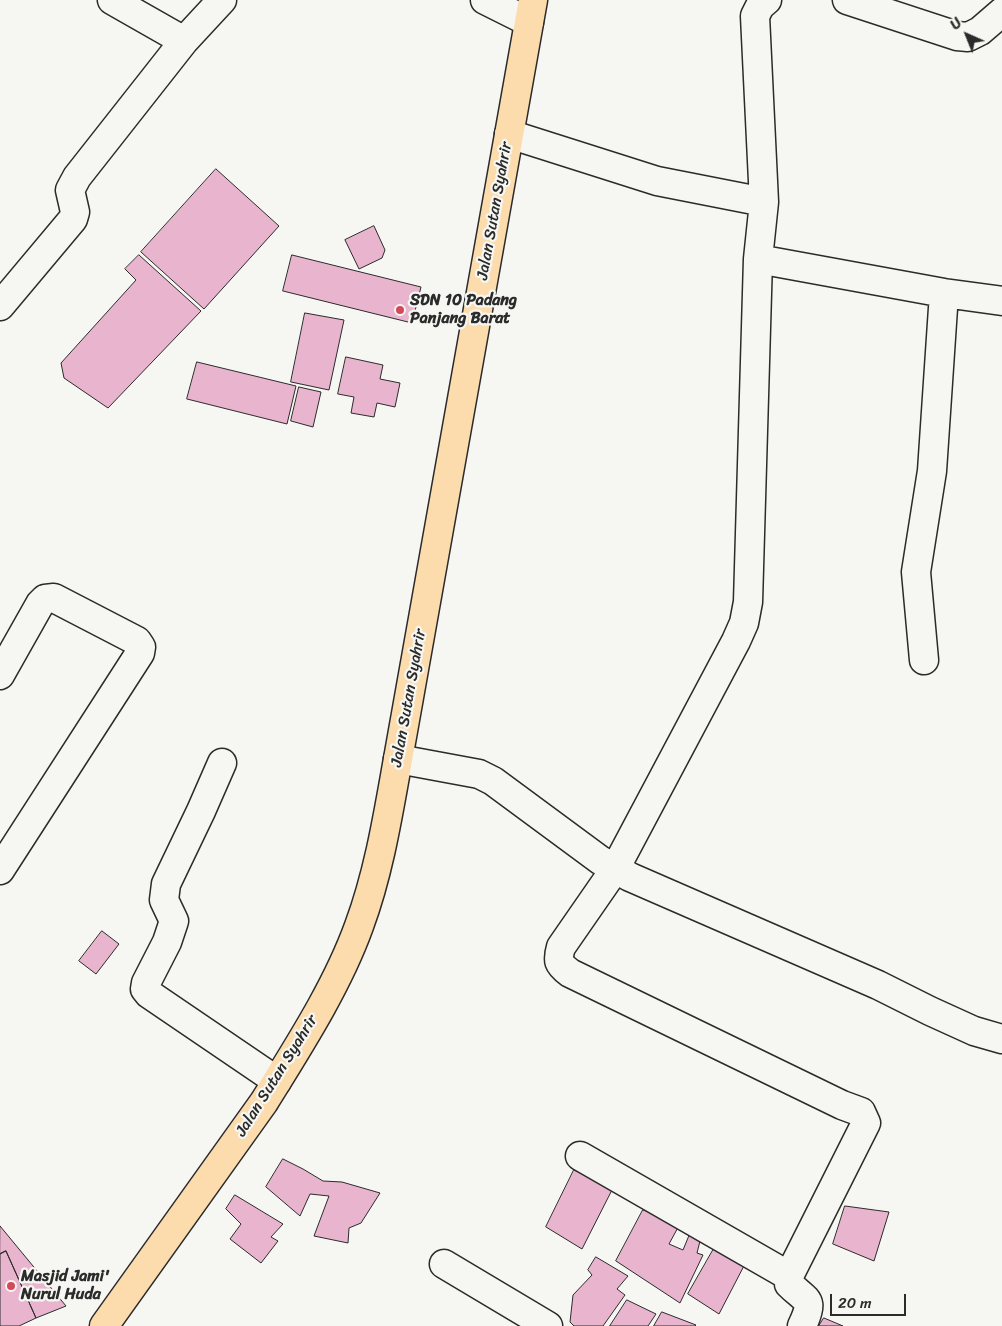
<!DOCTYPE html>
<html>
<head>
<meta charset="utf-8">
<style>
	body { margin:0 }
	#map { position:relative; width:1002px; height:1326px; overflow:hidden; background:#f6f6f2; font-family:Sriracha,sans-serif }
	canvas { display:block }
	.north { position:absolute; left:942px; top:10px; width:50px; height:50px; -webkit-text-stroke:4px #f6f6f2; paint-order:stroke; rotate:316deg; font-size:14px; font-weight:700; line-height:20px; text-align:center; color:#2b2b2b }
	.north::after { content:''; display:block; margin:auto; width:18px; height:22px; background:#2b2b2b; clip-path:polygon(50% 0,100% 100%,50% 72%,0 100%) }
	.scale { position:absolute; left:830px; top:1294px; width:76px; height:22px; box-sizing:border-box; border:2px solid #2b2b2b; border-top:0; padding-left:6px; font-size:15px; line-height:18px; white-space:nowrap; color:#2b2b2b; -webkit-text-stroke:4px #f6f6f2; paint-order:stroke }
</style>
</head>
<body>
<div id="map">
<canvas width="1002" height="1326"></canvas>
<div class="north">U</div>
<div class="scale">20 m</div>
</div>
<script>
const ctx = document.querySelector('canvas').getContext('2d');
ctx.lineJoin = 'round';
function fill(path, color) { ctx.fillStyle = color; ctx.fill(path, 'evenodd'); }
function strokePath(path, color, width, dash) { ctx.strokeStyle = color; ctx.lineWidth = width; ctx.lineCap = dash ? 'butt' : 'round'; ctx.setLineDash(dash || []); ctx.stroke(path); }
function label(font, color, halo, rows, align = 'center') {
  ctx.font = font + ' Sriracha,sans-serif'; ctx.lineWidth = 4.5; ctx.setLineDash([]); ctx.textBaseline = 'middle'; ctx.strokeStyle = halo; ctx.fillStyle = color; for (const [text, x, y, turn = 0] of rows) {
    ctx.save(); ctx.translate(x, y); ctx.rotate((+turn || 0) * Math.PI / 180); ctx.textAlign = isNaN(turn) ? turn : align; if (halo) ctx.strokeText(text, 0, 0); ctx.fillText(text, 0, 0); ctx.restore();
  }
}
const building = new Path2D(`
	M216,169L279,226L204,309L141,252Z
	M374,226L385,250L382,258L359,269L345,240Z
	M139,255L201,311L108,408L64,378L61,363L136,280L125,269Z
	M292,255L421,287L412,323L283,291Z
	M305,313L344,320L329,390L291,382Z
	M346,357L383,365L380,379L400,383L395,407L377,403L374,417L351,413L354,397L338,394Z
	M197,362L296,386L287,424L187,399Z
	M299,387L321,392L313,427L291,421Z
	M102,931L119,944L96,974L79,961Z
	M283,1159L303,1169L323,1181L342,1182L380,1193L361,1223L349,1228L348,1243L314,1236L329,1196L310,1194L300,1216L266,1187Z
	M574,1170L613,1188L582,1249L546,1227Z
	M235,1195L283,1224L271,1237L278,1241L261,1263L230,1239L241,1224L226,1209Z
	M845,1206L889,1212L874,1261L833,1244Z
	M643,1210L681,1222L669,1244L683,1250L690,1233L701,1237L697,1253L703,1255L680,1303L616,1261Z
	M0,1226L66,1306L36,1318L6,1251L0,1254Z
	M716,1245L746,1262L719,1314L688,1294Z
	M6,1251L36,1318L19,1326H0V1254Z
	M596,1257L628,1276L617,1289L625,1295L603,1326H574L570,1322L573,1295L592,1275L588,1270Z
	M627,1300L656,1314L648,1326H610Z
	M662,1312L696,1325L695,1326H654Z
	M824,1318L843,1326H819Z`);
fill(building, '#e9b4cd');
strokePath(building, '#2b2b2b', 1);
const minor = new Path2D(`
	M112,0L184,41
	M485,0L529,22
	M767,0L760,6L755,16L764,202L758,259L748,602L744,623L736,641L615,869L561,947C557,961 558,964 570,973L842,1105L861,1112L866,1123L789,1276V1284C807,1302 815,1298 802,1326
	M847,0L957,36L968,37L980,31L1002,12
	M509,134L657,181L764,202
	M758,259L944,293L1002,301
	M0,306L73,219L75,212L70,190L77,177L184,41L222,0
	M924,660L916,572L932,471L944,293
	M0,675L40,604L45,599L54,598L137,641L141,647L140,653L0,870
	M398,759L479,774L493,781L600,860L630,877L878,985L930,1011L974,1031L1002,1039
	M222,763L201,811L166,884L164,900L174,921L167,942L146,983L145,989L149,994L277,1081
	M580,1156L789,1276
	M444,1264L548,1326`);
const highway = new Path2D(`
	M104,1326L264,1102C298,1047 337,987 359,926C379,872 388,815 398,759L533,0`);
strokePath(minor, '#2b2b2b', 31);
strokePath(highway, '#2b2b2b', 31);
strokePath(minor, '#f6f6f2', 28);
strokePath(highway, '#fcdcac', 28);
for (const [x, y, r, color] of [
	[400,310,5,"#d1495b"],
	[11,1286,5,"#d1495b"]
]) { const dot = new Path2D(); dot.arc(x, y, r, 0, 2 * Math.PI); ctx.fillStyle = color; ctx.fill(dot); strokePath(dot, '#f6f6f2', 2); }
label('16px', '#2b2b2b', '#f6f6f2', [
	["Jalan Sutan Syahrir",495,211,-80],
	["Jalan Sutan Syahrir",409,698,-80],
	["Jalan Sutan Syahrir",277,1076,-58]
]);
label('bold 16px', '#2b2b2b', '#f6f6f2', [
	["SDN 10 Padang",410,301],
	["Panjang Barat",410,319],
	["Masjid Jami'",21,1277],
	["Nurul Huda",21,1295]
], 'left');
</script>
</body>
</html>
